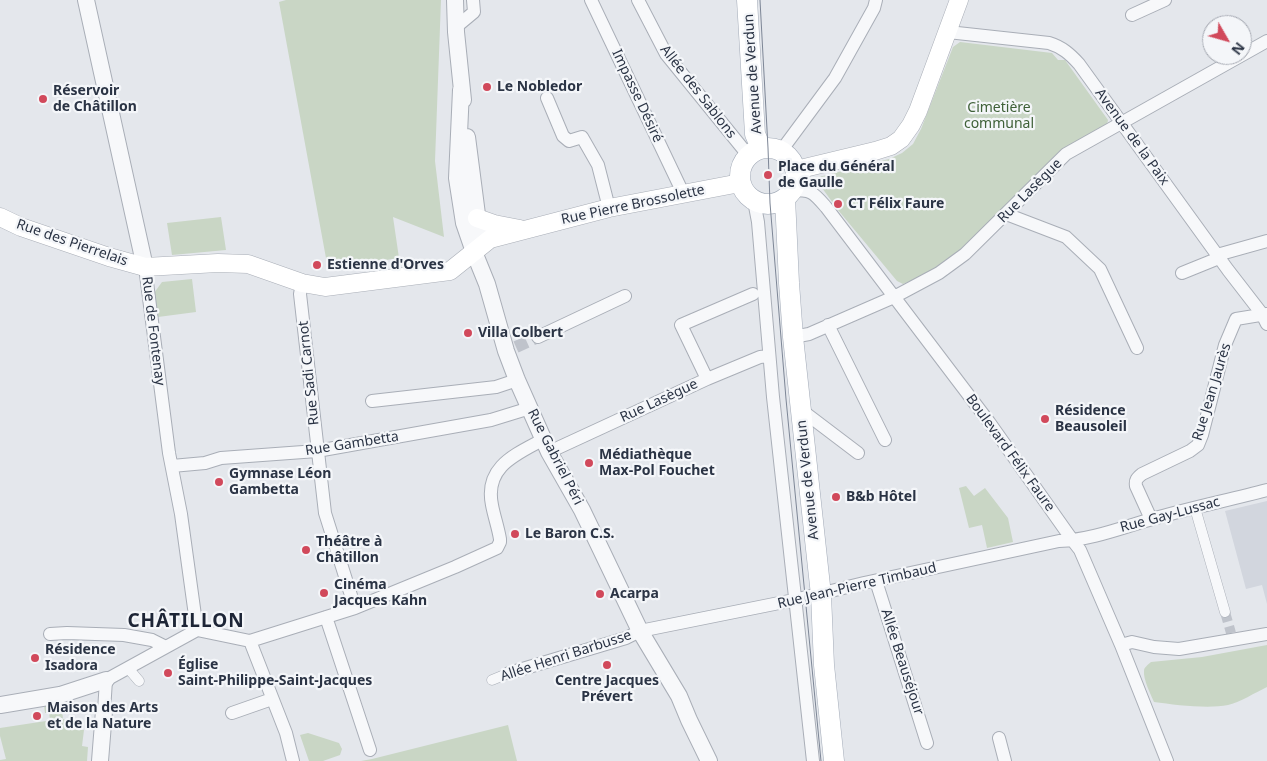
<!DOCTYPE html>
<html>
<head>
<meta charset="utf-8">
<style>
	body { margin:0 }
	#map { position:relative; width:1267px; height:761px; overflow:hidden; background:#e4e7ec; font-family:"Noto Sans",sans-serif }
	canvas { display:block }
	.north { position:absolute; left:1202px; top:15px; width:50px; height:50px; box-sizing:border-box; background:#f4f6f9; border:1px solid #a4a8b1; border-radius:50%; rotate:128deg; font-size:14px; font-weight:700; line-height:20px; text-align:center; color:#2b3445 }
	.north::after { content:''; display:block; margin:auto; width:18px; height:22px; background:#d1495b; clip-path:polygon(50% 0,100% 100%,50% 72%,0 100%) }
</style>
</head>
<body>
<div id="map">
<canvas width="1267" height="761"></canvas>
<div class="north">N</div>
</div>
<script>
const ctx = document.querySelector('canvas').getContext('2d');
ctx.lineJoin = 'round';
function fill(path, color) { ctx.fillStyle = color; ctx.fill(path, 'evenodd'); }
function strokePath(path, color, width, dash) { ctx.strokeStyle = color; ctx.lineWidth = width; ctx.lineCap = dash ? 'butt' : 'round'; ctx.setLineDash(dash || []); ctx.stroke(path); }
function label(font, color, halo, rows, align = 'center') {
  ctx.font = font + ' "Noto Sans",sans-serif'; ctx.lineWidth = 4.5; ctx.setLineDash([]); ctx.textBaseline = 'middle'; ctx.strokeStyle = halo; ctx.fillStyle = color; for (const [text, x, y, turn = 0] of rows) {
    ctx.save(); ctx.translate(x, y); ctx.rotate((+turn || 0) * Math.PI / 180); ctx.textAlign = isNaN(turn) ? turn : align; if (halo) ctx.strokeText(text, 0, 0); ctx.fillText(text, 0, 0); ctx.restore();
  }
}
fill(new Path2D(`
	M1267,501V604L1262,585L1246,589L1225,511Z`), '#d2d6de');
fill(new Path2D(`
	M286,0H441L435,161L444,237L393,217L399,258L328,269L279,2Z
	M960,42L1052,53L1058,60H1065L1108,120L1107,125L963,249C944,263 925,275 903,284L897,281L838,210L817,181L819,177L889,159L902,153L913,144L921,129L953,47Z
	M221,217L226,250L172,255L167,223Z
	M192,279L196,312L158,317L154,293L162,282Z
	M966,486L974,496L985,488L1008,518L1013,542L987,548L982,525L969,528L959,488Z
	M1267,645V687C1256,692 1239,703 1228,705C1208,709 1176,705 1154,702C1151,695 1143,679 1144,671C1144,667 1148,665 1151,662L1202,657Z
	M59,703V708H62L63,719L66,720L72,718V725H73V729L84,730L82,746L88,747L87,761H0V760L6,759L0,736V728L46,721L47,720L50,719L49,713H45L44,705Z
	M508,725L517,761H361L372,759Z
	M308,733L339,743L342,749L340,755L323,761H309L300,735Z`), '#c9d6c5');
strokePath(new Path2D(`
	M1225,612L1231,633`), '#bfc3cb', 10, [10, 5]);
strokePath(new Path2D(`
	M516,347L538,337`), '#bfc3cb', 12, [12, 6]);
const pedestrian = new Path2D(`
	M1195,508L1225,612
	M128,668L139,681
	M492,680L509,673`);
const minor = new Path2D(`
	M591,0L683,193
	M638,0L666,54L748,155
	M1132,15L1165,0
	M456,27L474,12L473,0
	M948,32L1049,43C1062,47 1070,54 1079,64L1228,270L1262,314L1267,324
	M547,98L563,136L569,141L582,137L598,165L609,208
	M781,151L835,78L874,8L876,0
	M792,190C812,190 813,192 826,207L989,422L1073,541L1080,550L1121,645L1167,761
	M754,201L758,222L773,397L813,761
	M1006,214L1066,237L1100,269L1137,348
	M1217,255L1267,241
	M145,267L169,453L181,514L197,630
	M1182,273L1219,258
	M302,283L300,294L325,513L355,608
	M828,325L885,440
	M538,337L625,296
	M793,337L809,334L894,297L939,273L965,254L1066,154L1267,41
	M707,379L681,325L753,294
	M372,401L496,387L517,380
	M800,409L858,453
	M549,452L707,379L760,357L769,356
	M172,466L205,463L221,458L317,451L491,420L530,408
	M1151,519L1136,486C1135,480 1137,478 1142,474L1190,451L1198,445L1202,435L1225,345L1236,319L1267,314
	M876,581L927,743
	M326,617L370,750
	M50,634L67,633L124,635L152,640L166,647
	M250,641L286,733L293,761
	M1121,645L1132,642L1154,647L1179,649L1267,634
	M509,673L626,638L640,631L794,600L864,583L1059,541C1091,540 1121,528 1152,519C1190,508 1229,500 1267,490
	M104,711L106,680L197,630L250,641L355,608L455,567L497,548L500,542V539C498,527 494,516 492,505C484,466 517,454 544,439
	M232,713L272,699
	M999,738L1005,761`);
const tertiary = new Path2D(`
	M86,0L145,267
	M455,0L456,32L463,100
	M461,90L457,178L464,223L474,252L487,284L506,351L517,380L549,452L582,510L640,631L679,696L689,720L709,761
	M467,137L479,230L474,252
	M0,705L60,695L106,680
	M100,761L104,711`);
const secondary = new Path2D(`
	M796,170L875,151L891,146L901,139L911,125L918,111L959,0
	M0,217L21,227L109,257L145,267L218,263L248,264L302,283L325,287L450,271L490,239L609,208L740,183
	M477,218L494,224L520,229`);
const primary = new Path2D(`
	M747,0L755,134L761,148
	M740 176a28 28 0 1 1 56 0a28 28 0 1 1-56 0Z
	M785,198L789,283L793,337L821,595L824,665L834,761`);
strokePath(pedestrian, '#a9aeb7', 11);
strokePath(minor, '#a9aeb7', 14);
strokePath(tertiary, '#a9aeb7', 18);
strokePath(secondary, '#a9aeb7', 19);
strokePath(primary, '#a3abb8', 21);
strokePath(pedestrian, '#f7f8fa', 10);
strokePath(minor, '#f7f8fa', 12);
strokePath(tertiary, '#f7f8fa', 16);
strokePath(secondary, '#fff', 18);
strokePath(primary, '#fff', 20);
strokePath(new Path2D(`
	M760,0L768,148L770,203L786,399L821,761`), '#7d8696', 1);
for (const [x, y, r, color] of [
	[487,87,5,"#d1495b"],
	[43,99,5,"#d1495b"],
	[768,175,5,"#d1495b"],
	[838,204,5,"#d1495b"],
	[317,265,5,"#d1495b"],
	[468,333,5,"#d1495b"],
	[1045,419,5,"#d1495b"],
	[589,463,5,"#d1495b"],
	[219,482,5,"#d1495b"],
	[836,497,5,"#d1495b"],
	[515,534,5,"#d1495b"],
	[306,550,5,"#d1495b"],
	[324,593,5,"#d1495b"],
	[600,594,5,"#d1495b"],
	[35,658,5,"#d1495b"],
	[607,665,5,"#d1495b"],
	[168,673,5,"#d1495b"],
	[37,716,5,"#d1495b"]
]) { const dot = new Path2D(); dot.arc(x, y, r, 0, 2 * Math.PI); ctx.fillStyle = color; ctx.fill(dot); strokePath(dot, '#f4f6f9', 2); }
label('14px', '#2b3445', '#f4f6f9', [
	["Avenue de Verdun",753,74,-94],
	["Allée des Sablons",698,92,52],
	["Impasse Désiré",637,96,65],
	["Avenue de la Paix",1132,137,54],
	["Rue Lasègue",1030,191,-45],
	["Rue Pierre Brossolette",633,205,-12],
	["Rue des Pierrelais",72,243,19],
	["Rue de Fontenay",153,331,83],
	["Rue Sadi Carnot",309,373,-96],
	["Rue Jean Jaurès",1212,392,-73],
	["Rue Lasègue",659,401,-25],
	["Rue Gambetta",352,444,-9],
	["Boulevard Félix Faure",1010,453,54],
	["Rue Gabriel Péri",555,457,63],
	["Avenue de Verdun",808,480,-96],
	["Rue Gay-Lussac",1170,515,-15],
	["Rue Jean-Pierre Timbaud",857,586,-13],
	["Allée Henri Barbusse",566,656,-18],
	["Allée Beauséjour",902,662,72]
]);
label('bold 14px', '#2b3445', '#f4f6f9', [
	["Le Nobledor",497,87],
	["Réservoir",53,91],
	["de Châtillon",53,107],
	["Place du Général",778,167],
	["de Gaulle",778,183],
	["CT Félix Faure",848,204],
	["Estienne d'Orves",327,265],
	["Villa Colbert",478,333],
	["Résidence",1055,411],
	["Beausoleil",1055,427],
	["Médiathèque",599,455],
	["Max-Pol Fouchet",599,471],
	["Gymnase Léon",229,474],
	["Gambetta",229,490],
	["B&b Hôtel",846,497],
	["Le Baron C.S.",525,534],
	["Théâtre à",316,542],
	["Châtillon",316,558],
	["Cinéma",334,585],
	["Jacques Kahn",334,601],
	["Acarpa",610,594],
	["Résidence",45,650],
	["Isadora",45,666],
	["Église",178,665],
	["Saint-Philippe-Saint-Jacques",178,681],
	["Centre Jacques",607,681,"center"],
	["Prévert",607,697,"center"],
	["Maison des Arts",47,708],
	["et de la Nature",47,724]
], 'left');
label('14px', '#3f6138', '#f4f6f9', [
	["Cimetière",999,108],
	["communal",999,124]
]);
ctx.letterSpacing = '1px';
label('bold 19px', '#1d2536', '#f4f6f9', [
	["CHÂTILLON",186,622]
]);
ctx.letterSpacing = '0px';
</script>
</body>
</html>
